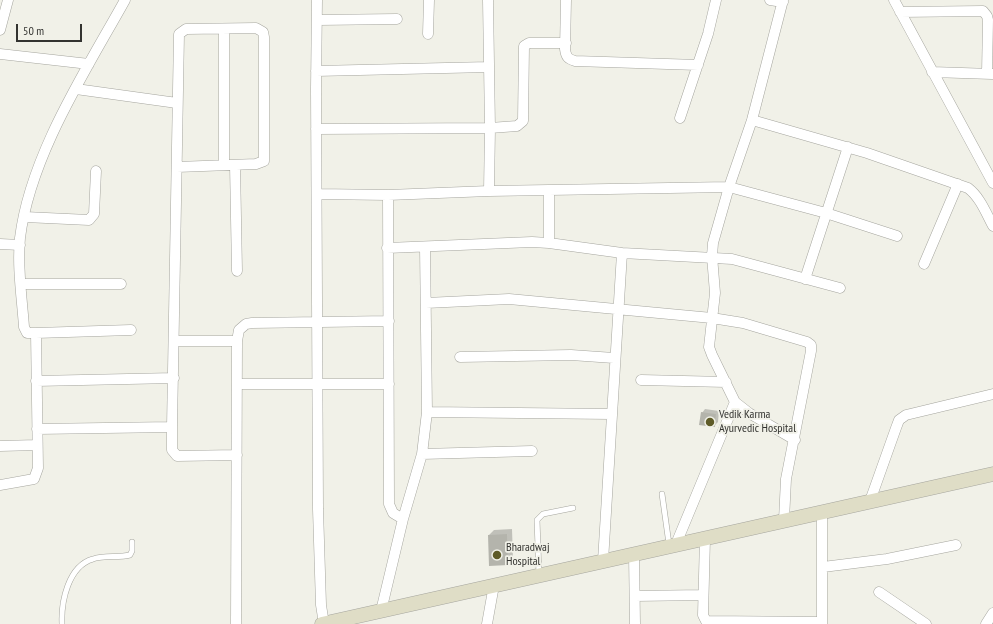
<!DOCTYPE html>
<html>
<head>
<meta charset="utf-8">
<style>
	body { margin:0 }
	#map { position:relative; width:993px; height:624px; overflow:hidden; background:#f1f1e8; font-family:"PT Sans Narrow",sans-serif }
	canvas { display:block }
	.scale { position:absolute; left:16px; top:24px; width:66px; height:18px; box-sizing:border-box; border:2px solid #333330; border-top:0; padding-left:5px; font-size:12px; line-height:14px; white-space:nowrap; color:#333330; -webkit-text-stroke:3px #f1f1e8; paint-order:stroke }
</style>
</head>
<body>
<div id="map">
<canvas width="993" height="624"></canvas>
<div class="scale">50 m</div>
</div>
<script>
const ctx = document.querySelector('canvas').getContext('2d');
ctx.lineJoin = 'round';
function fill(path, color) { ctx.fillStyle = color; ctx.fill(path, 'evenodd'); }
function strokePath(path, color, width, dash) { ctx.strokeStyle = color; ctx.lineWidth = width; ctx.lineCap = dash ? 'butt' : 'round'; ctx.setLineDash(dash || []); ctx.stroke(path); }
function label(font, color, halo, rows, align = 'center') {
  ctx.font = font + ' "PT Sans Narrow",sans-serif'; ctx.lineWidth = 3.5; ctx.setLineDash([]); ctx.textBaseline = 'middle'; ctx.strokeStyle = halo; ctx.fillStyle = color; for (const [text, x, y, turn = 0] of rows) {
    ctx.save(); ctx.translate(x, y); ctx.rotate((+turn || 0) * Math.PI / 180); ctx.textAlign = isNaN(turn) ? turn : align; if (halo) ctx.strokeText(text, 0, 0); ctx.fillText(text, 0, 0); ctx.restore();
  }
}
fill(new Path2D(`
	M705,409L719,411L718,422L714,426L702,413Z
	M512,529L513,559L508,564L489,535L494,530Z`), '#0003');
fill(new Path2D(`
	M701,412L716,414L715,427L699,425Z
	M507,534L508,565L489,566L488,535Z`), '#b4b4ac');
const service = new Path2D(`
	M662,494L669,544
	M539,574L537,520L543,514L573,508
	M62,624C61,602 68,566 93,559C105,555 118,558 130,555L132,551V542`);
const minor = new Path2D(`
	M317,0L316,89L318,509L321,605L324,624
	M488,0L490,128L489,191
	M566,0L565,49C566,57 568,59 575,61L698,65
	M770,0L783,2
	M894,0L993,183
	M900,12L983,11L987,16L988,20L987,73
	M318,20L397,19
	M224,29V165
	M0,30L8,0
	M428,34L429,0
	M0,54L89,64
	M316,71L489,67
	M932,72L992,74
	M76,89L177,103
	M680,118L708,34L716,0
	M752,120L867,153L968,188C980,197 986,213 993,226
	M316,129L490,128L517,126L523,121L524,46L529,43H566
	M235,165L237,271
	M549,191V243
	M318,194L388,195L489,191L729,187L826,213L897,236
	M388,195L389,504L393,513L403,519
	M25,217L89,220L94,214L96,171
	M0,244L20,245
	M387,248L532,242L549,243L622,253L732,259L840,288
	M924,264L958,184
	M805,279L848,147
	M21,284H121
	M426,303L509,299L712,318L743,323L807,342L811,345V351L786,479L784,520
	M36,333L131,330
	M175,341H237
	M460,357L571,355L614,358
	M641,380L726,382
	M36,381L174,378
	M237,384H389
	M735,402L749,413L795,440
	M427,412L611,414
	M172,427V450L177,456L237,455
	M37,429L172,427L179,34L186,29L256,28L263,32L264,37V161L256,164L177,167
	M0,446L37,445
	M422,454L532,451
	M0,485L34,479L38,468L36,333H27L24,327C22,298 17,267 20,238C30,156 85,72 125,0
	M870,501L896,428L899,420L906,415L993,394
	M705,538L703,615L706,621L822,622
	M676,544L735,402L712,355L709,347L715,293L712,256L713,243L729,187L752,120L783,0
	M634,554L635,624
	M603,561L622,253
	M823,567L887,559L956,545
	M879,592L926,624
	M635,596L703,595
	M381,611L403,519L422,454L427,412L425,247
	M236,624L237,341L239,330L246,324L252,323L389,321
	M487,624L494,585
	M822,624V512
	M986,624L993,613`);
const secondary = new Path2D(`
	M322,624L993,474`);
strokePath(service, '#a5a59e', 6);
strokePath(minor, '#a5a59e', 11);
strokePath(secondary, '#a5a59e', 15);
strokePath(service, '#fff', 5);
strokePath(minor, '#fff', 10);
strokePath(secondary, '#dfddc6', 14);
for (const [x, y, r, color] of [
	[710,422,5,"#5e5b28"],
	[497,555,5,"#5e5b28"]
]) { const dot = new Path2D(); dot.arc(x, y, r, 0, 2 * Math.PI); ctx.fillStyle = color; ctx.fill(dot); strokePath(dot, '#f1f1e8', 1.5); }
label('12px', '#333330', '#f1f1e8', [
	["Vedik Karma",719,415],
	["Ayurvedic Hospital",719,429],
	["Bharadwaj",506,548],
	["Hospital",506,562]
], 'left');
</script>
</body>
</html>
